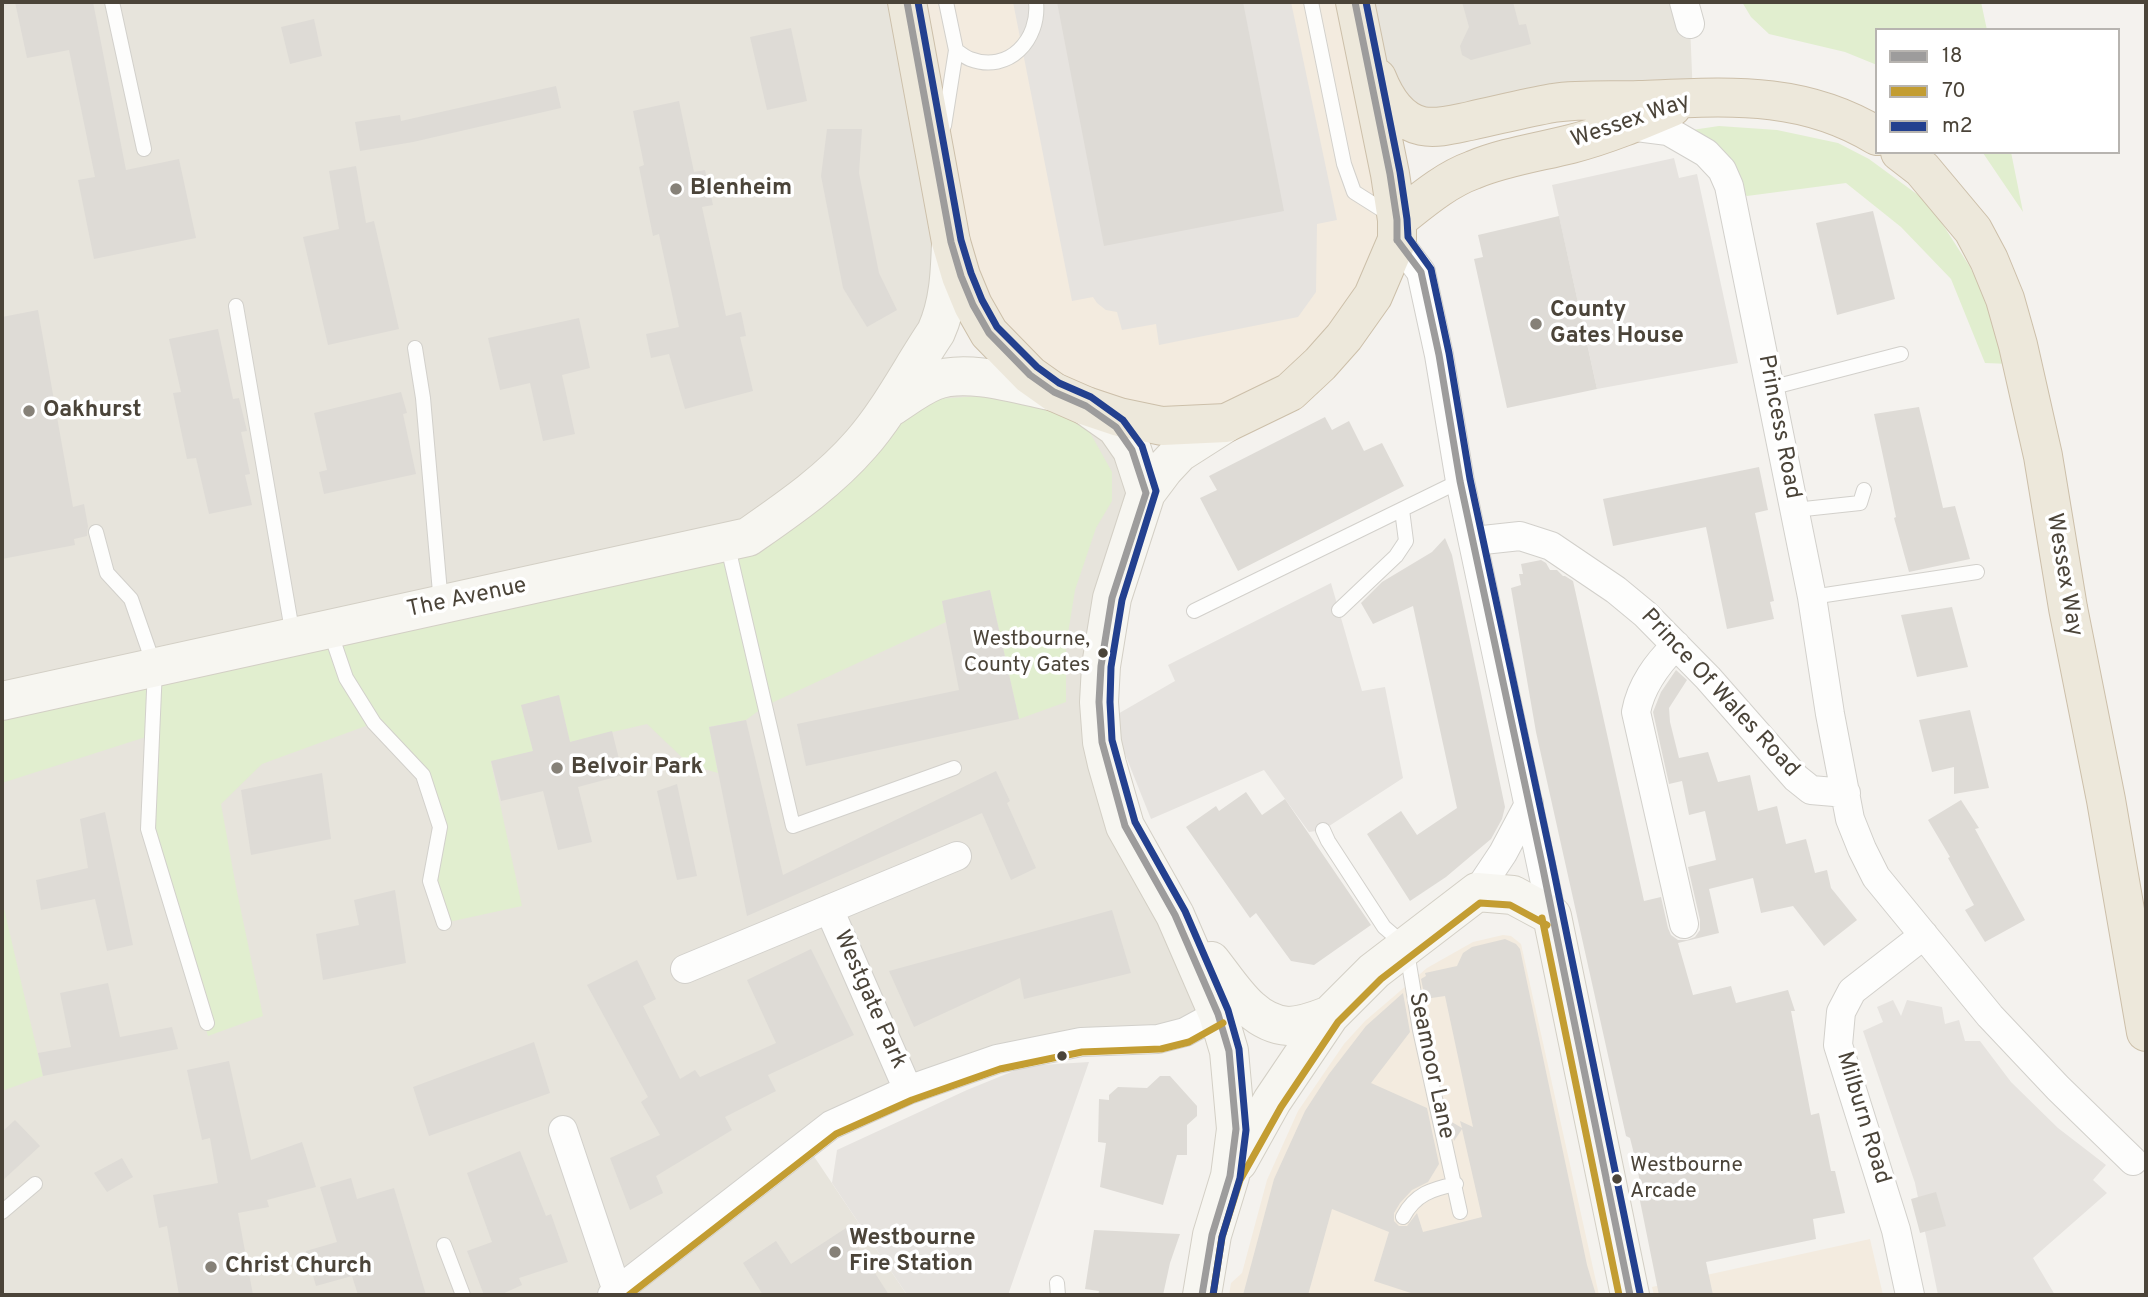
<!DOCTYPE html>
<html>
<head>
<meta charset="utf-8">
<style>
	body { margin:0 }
	#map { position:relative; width:2148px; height:1297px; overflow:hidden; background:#f4f2ee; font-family:Overpass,sans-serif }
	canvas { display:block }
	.frame { position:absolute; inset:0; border:4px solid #4b4439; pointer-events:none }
	.legend { position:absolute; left:1875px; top:28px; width:245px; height:126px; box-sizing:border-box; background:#fff; border:2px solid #b7b4b0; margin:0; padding:9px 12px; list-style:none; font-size:21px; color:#4b4439 }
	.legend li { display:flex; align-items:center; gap:14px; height:35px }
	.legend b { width:35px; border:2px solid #b7b4b0 }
</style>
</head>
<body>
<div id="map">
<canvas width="2148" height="1297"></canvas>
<div class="frame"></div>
<ul class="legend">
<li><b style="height:9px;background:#9d9c9c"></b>18</li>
<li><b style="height:9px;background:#c39d32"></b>70</li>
<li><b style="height:9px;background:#23408f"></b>m2</li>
</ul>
</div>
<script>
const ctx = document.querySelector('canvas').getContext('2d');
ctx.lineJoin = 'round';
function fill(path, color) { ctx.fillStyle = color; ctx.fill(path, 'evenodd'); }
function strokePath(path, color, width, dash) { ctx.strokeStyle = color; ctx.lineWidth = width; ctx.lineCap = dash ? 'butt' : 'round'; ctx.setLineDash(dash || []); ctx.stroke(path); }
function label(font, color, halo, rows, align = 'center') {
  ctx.font = font + ' Overpass,sans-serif'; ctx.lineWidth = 7; ctx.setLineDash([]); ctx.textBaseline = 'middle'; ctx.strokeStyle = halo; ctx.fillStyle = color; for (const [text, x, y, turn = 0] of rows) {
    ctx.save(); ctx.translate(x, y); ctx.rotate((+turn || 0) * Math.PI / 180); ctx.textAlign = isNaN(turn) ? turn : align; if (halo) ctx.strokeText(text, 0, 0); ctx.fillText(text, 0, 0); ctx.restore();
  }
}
fill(new Path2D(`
	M2,2H907L951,242L918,359L953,375L1132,450L1102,742L1218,1014L1033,1051L807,1146L907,1295H2Z
	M1355,2H1684L1690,24L1693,98L1418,125Z`), '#e7e4dc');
fill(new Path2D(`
	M907,2H1355L1390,174L1373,296L1254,410L1119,417L989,333Z
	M1503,935L1511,936L1521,944L1599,1295H1229L1231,1283L1242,1273L1267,1180L1298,1111L1344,1044L1365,1021L1427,968L1473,942Z
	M1870,1239L1883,1295H1654L1652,1287Z`), '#f3ebdf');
fill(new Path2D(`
	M1742,2H1981L1987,30H1877V65L1845,52L1769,34L1751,17Z
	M1719,126L1777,130L1838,143L1869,159L1929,203L1970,267L1990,306L2010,364L1985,363L1951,279L1901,227L1846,183L1747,196L1740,192L1692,130Z
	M1982,152H2011L2023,212L1983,153Z
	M995,395L1046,401L1088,429L1112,472V501L1096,528L1075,590L1066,646V702L1019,719L990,590L942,601L946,622L765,706L746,720L709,727L718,773L690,765L647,724L570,742L559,696L522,705L533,751L491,762L522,906L444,923L430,881L440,827L423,775L374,723L262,764L221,804L236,887L263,1016L208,1036L148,829L152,735L2,783V701L748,537L861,444L937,399Z
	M2,900L43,1076L2,1091Z`), '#e1eecf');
fill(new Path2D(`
	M1013,2H1291L1337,220L1317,224L1316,292L1298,317L1159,345L1156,324L1122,330L1117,312L1106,310L1097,303L1093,297L1072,301Z
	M1674,158L1679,178L1697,174L1738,363L1597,389L1552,185Z
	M1331,583L1362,691L1385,687L1403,778L1323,830L1309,832L1264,770L1151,819L1121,744L1116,715L1175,681L1168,665Z
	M1893,1000L1901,1016L1907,1000L1942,1007L1945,1024L1959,1020L1965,1041H1980L2011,1082L2058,1128L2106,1165L2093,1180L2107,1193L2033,1258L2055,1295H1938L1915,1183L1863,1031L1883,1022L1877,1007Z
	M1089,1062L1008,1295H907L832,1183L837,1150L967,1090L1026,1066Z`), '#e6e3df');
fill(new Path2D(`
	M15,2H93L126,170L179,159L196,238L94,259L78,180L95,177L69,50L27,58Z
	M1057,2H1243L1284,211L1104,246Z
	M1462,2H1513L1519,25L1526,24L1531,44L1471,60L1462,55L1460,46L1469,27Z
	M314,19L322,56L290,64L281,27Z
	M791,28L807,101L767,110L750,37Z
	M556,86L561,108L413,142L360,151L355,122L400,115L401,121Z
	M679,101L694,172L705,170L713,205L702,207L726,316L741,312L746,336L740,337L753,391L685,409L669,354L651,358L646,334L679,327L659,234L653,236L639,167L644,165L633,111Z
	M827,129H862L859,173L879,273L897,310L867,327L843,288L821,176Z
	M356,166L366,223L374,221L399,329L328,345L303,237L339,229L329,171Z
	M1873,211L1895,299L1837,315L1816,223Z
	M1559,216L1597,389L1507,408L1474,259L1483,257L1478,235Z
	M38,310L73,507L84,504L88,526L87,536L74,539L75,545L2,559V317Z
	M579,318L590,368L562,375L575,434L543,441L530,383L500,390L488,338Z
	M218,329L233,399L239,398L247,431L241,432L250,474L245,475L252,505L209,514L196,458L187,459L173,393L181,392L169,339Z
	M401,392L407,413L403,414L416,474L324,494L319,472L327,470L314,413Z
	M1919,407L1943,508L1955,506L1970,559L1909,572L1894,518L1896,517L1874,414Z
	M1325,417L1332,430L1349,421L1364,451L1382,443L1404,486L1238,571L1200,498L1217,490L1209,476Z
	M1759,467L1768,510L1755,513L1774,601L1770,602L1774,619L1727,629L1706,527L1613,546L1603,499Z
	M1445,538L1452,555L1505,807L1502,819L1491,839L1446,877L1410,901L1367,834L1401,811L1417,835L1457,808L1413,606L1373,624L1361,603L1382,582L1432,552Z
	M1541,560L1546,563L1550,570H1557L1563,576H1565L1573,581L1644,901L1661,897L1668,928L1671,935L1678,940H1687L1695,937L1700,930V920L1688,867L1716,860L1705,811L1689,815L1682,781L1669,784L1653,712L1661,692L1676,670L1687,680L1669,708L1670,722L1679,758L1708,752L1718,782L1750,775L1758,811L1777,806L1786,844L1806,839L1815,873L1827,870L1831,888L1857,920L1824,946L1793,906L1761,913L1753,878L1709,889L1719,933L1678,943L1693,995L1731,986L1736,1003L1788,990L1795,1011H1791L1811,1115L1819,1113L1831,1171H1835L1845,1213L1813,1219L1816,1239L1706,1262L1713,1295H1659L1638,1191L1641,1187L1636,1162L1630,1138L1626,1136L1536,732L1511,588L1521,585L1519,574H1523L1521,564Z
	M990,590L1019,719L806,766L797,724L959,690L942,601Z
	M1952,607L1968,667L1917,677L1901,615Z
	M559,695L570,742L612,731L623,775L578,787L592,842L558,850L543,791L501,801L491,761L533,751L521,705Z
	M1970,710L1989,788L1954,794V767L1932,772L1919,720Z
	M746,720L783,875L996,771L1010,801L1007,803L1036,868L1011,880L982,813L747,916L709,727Z
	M322,773L331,839L251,855L241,790Z
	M677,784L697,876L677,880L657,791Z
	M1246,792L1262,815L1285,799L1371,925L1314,965L1291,961L1256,913L1250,918L1186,827L1216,806L1219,811Z
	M1961,800L1979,828L1975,829L2025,920L1985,942L1965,910L1974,905L1948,858L1950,857L1928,820Z
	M105,812L133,945L107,951L95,899L41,910L36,880L88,868L80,819Z
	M395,890L406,963L323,980L316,934L359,925L354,900Z
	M1112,910L1131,973L1024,999L1020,978L914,1027L889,971Z
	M1505,939L1516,944L1520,949L1587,1265L1596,1295H1417L1374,1281L1389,1232L1332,1209L1308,1295H1243L1274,1179L1305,1111L1329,1074L1366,1026L1403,993L1410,1032L1371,1083L1427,1108L1439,1164L1428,1182L1412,1190L1400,1203L1394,1213V1221L1399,1226H1407L1417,1213L1423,1232L1482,1217L1462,1129L1454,1141L1450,1121L1462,1128L1460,1121L1473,1127L1445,996L1425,999L1421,979L1426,976L1425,973L1457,966L1463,953L1472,947Z
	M811,949L854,1035L768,1075L776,1091L725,1117L732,1130L656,1176L663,1193L630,1210L610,1158L660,1135L641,1102L648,1097L587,985L637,960L656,999L643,1006L680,1079L695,1070L700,1077L776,1043L747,980Z
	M108,983L120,1037L172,1027L178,1049L43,1076L38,1053L71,1047L60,993Z
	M534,1042L550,1093L429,1136L413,1087Z
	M229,1061L251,1160L302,1142L316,1187L267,1200L269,1207L238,1213L253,1295H179L167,1226L159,1228L153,1195L218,1183L210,1138L202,1140L187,1070Z
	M1160,1076H1170L1197,1106V1116L1187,1125V1155H1177L1163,1205L1100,1187L1106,1143L1098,1142L1099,1099L1109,1100V1095L1118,1087L1147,1088Z
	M15,1120L40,1146L2,1181V1132Z
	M520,1151L546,1216L551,1214L568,1262L519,1278L522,1285L500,1295H484L467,1251L492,1242L467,1173Z
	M122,1158L133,1177L107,1192L94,1173Z
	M351,1178L357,1199L394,1188L426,1295H358L352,1276L316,1286L306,1251L337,1242L320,1187Z
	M1936,1192L1946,1226L1920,1233L1911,1199Z
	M846,1228L889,1295H763L743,1263L776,1241L791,1264Z
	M1094,1230L1180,1234L1170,1263L1163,1295H1098L1099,1291L1085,1289Z`), '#dedbd6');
const lane = new Path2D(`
	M112,2L144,149
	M946,2L956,50C960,53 965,57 970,59C1009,74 1040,39 1036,2
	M1311,2L1344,164L1354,192L1392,216
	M944,126L956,50
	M236,306L293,636
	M415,348L423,398L441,604
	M1770,388L1901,354
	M1795,510L1860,503L1864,490
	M96,532L107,573L131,599L155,668L148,829L207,1023
	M727,543L793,826L954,768
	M1812,597L1977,572
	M1339,610L1396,556L1406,541L1402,510
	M1194,611L1460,481
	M330,631L346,678L374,723L423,775L440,827L430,881L444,923
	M1323,830L1328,841L1384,927L1406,946L1420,1030L1460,1212
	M2,1212L35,1184
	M1403,1217C1415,1194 1432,1189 1456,1184
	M444,1245L463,1295
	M1057,1283L1058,1295`);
const street = new Path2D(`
	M1684,2L1690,24
	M1629,126L1668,131L1706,153L1722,170L1729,186L1812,597L1830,714L1850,819L1862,849L1876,877L1990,1016L2058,1088L2133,1161
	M1397,240L1421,272L1439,355L1460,481L1552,916
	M1474,541L1520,536L1551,546L1616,590L1645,614L1708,678L1796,778L1811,790L1846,793
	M1676,645C1657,664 1641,685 1636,712L1684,924
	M1477,892L1503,853L1529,804
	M829,909L908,1090
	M685,969L957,856
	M563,1130L617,1291
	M612,1295L831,1125L908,1090L997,1059L1081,1042L1158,1039L1185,1032L1218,1014
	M1910,1295L1896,1230L1838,1045L1841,1012L1852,991L1924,935`);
const secondary = new Path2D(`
	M1086,406L1116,427L1132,450L1146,493
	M891,407C905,398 919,387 934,381C966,368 1020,385 1054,392
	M2,701L748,537C788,509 828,482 861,444C890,411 911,369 936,332C949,303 950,273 951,242
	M1211,961C1231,986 1252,1024 1288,1026C1303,1026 1317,1020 1330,1015
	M1238,1162L1272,1101L1330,1015L1374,971L1477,892L1513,895L1552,916L1630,1295
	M1202,1295L1212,1235L1230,1176L1236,1129L1229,1051L1218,1014L1175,915L1125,826L1107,764L1102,742L1099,702L1101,666L1112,598L1146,493L1164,469L1179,453L1226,423`);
const highway = new Path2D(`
	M907,2L951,242L961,276L973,305L989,333L1030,375L1054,392L1086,406L1119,417L1162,426L1226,423L1290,392L1320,364L1344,337L1373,296L1397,240V220L1390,174L1355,2
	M1377,78C1385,98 1399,121 1422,126C1437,129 1455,124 1470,121C1498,115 1525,108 1553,103C1581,99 1611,101 1639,100C1724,97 1800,89 1877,136
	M1900,152L1922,169L1973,230L1989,260L2005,299L2018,345L2043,456L2068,608L2106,800L2146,1032
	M1397,220C1420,202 1445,180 1473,170C1504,157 1539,152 1571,144C1606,135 1639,121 1672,107`);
strokePath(lane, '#d2d0cb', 16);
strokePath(street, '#d2d0cb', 30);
strokePath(secondary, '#d3cfc5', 40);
strokePath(highway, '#ccbfa9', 40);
strokePath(lane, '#fdfdfc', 14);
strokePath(street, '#fdfdfc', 28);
strokePath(secondary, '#f7f6f1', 38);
strokePath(highway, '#ede8db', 38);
strokePath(new Path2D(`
	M907,2L951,242L961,276L973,305L989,333L1030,375L1054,392L1086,406L1116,427L1132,450L1146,493L1112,598L1101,666L1099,702L1102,742L1125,826L1175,915L1218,1014L1229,1051L1236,1129L1230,1176L1212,1235L1202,1295
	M1355,2L1390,174L1397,220V240
	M1397,240L1421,272L1439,355L1460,481L1542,864L1630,1295`), '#9d9c9c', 7);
strokePath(new Path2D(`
	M1542,918L1619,1295
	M629,1295L836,1134L912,1100L1000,1069L1082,1052L1161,1049L1189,1042L1223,1023
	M1213,1295L1222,1237L1240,1180L1281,1107L1338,1022L1381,979L1480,903L1510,905L1547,925`), '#c39d32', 7);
strokePath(new Path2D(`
	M918,2L961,240L971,273L982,300L997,327L1037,367L1059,383L1091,397L1123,420L1142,446L1156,491L1122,600L1111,667L1110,702L1112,740L1135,822L1185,911L1228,1010L1239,1049L1246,1130L1240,1178L1222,1237L1213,1295
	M1366,2L1400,172L1407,219L1408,237L1431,269L1449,353L1470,479L1552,862L1640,1293`), '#23408f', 7);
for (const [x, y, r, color] of [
	[676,189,7,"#868178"],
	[1536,324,7,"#868178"],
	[29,411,7,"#868178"],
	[1103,653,6,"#4b4439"],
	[557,768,7,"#868178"],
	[1062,1056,6,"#4b4439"],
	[1617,1179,6,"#4b4439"],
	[835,1252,7,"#868178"],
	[211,1267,7,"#868178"]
]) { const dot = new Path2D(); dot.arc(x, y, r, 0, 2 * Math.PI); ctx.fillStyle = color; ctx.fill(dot); strokePath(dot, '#fff', 2.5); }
label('21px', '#4b4439', '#fff', [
	["Westbourne,",1090,641],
	["County Gates",1090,667],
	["Westbourne",1630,1167,"left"],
	["Arcade",1630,1193,"left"]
], 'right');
label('23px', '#4b4439', '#fff', [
	["Wessex Way",1631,122,-19],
	["Princess Road",1778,427,79],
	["Wessex Way",2063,575,80],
	["The Avenue",467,599,-12],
	["Prince Of Wales Road",1719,694,47],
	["Westgate Park",869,1000,66],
	["Seamoor Lane",1430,1066,78],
	["Milburn Road",1862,1118,73]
]);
label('bold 23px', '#4b4439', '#fff', [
	["Blenheim",690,189],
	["County",1550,311],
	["Gates House",1550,337],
	["Oakhurst",43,411],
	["Belvoir Park",571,768],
	["Westbourne",849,1239],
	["Fire Station",849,1265],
	["Christ Church",225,1267]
], 'left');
</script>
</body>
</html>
